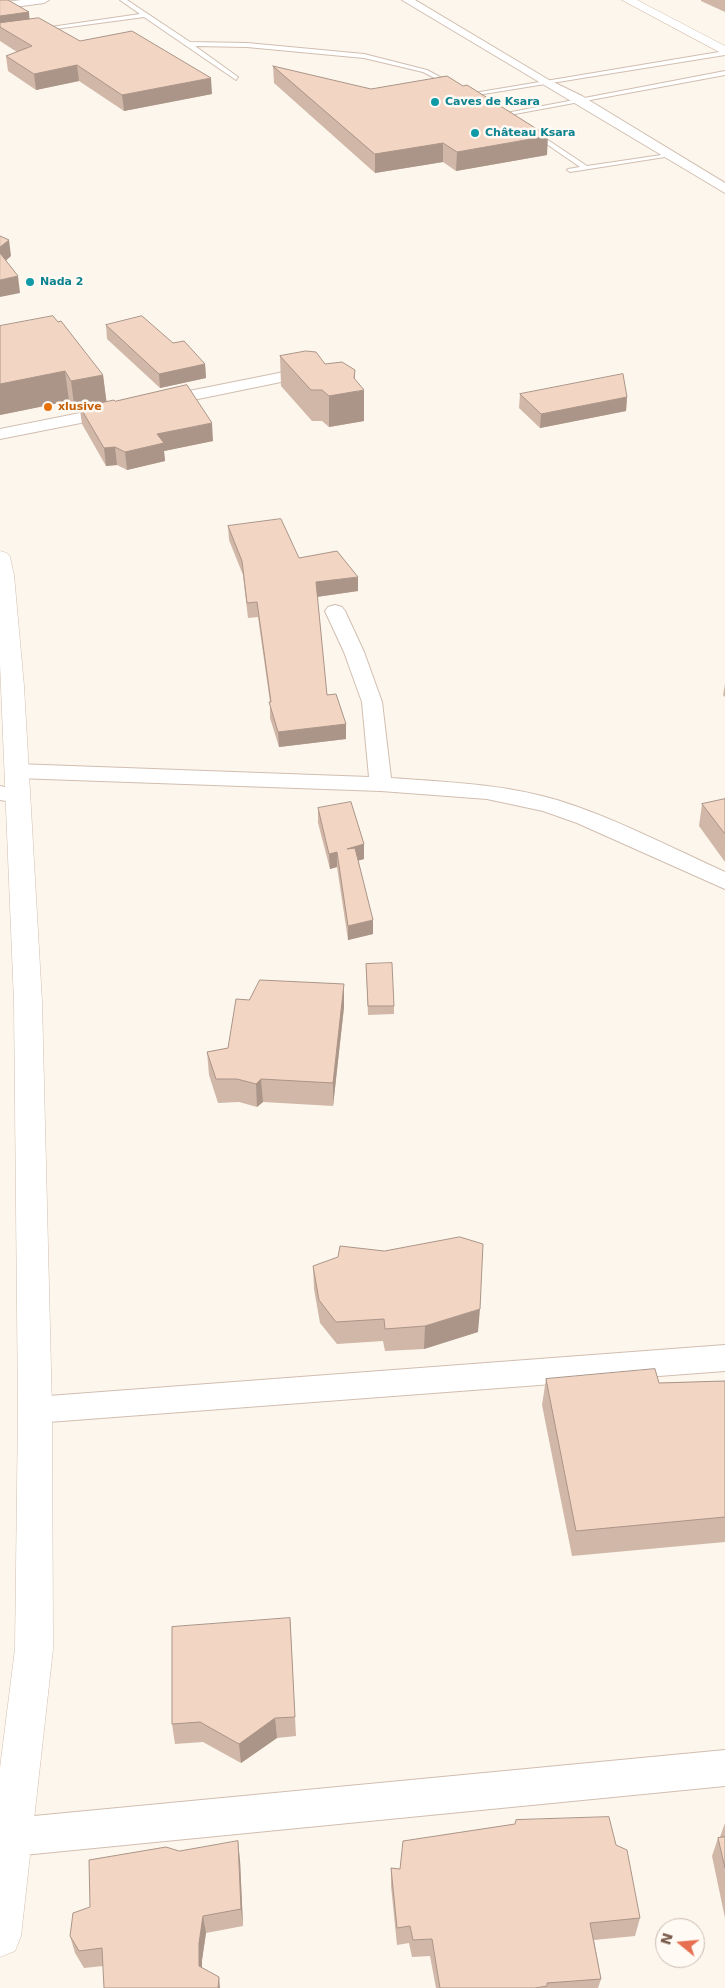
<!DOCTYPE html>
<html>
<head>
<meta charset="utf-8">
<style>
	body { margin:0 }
	#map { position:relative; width:725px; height:1988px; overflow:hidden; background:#fdf6ec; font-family:"DejaVu Sans",sans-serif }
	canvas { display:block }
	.north { position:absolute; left:655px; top:1918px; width:50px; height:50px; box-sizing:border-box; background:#fffaf3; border:1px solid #cabbb1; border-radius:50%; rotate:287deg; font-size:14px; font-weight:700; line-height:20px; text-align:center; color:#7a5c4d }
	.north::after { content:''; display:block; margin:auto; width:18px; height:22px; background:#e76f51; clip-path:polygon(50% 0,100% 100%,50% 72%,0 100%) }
</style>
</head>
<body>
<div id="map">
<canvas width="725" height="1988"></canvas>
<div class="north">N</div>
</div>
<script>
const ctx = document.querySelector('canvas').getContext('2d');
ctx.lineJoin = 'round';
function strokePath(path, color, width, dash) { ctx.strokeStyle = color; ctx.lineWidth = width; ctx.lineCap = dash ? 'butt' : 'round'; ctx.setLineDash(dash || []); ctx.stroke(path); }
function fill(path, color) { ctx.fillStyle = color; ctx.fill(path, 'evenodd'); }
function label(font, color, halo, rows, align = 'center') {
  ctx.font = font + ' "DejaVu Sans",sans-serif'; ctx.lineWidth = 5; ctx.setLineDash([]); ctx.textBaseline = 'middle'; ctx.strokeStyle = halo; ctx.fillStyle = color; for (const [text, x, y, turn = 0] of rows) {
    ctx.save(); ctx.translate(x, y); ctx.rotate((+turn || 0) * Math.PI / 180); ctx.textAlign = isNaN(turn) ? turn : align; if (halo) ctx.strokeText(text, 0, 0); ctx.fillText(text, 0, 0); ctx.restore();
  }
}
const service = new Path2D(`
	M120,0H127L190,42L247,43L364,54L427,70L455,85L450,86L423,72L364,58L247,47L195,46L238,77L236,80L144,17L40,31L37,29L140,14Z
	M725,51V55L471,96L468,94Z
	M725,71V75L504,116L501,114Z
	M532,132H536L587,166L668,154L671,156L570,172L567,170L568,169L580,167L532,134Z`);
const minor = new Path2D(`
	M21,0H49L44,3L0,9V3Z
	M402,0H415L549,80L582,96L725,183V193Z
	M314,366L320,368L322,371L320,374L159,407L153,405L151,402L153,399L159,397Z
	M115,406L121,407L123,411L121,415L0,439V429Z
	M335,605L342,607L345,611L364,652L382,702L391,778C447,782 503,784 557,800C615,818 670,847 725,872V889L577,823L543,811L487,799L381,791L17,778L9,776L6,771L9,766L17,764L369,777L362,702L344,652L325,611L328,607Z
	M0,786L26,791L29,796L26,801L18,803L0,800Z
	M725,1345V1371L35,1423L24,1419L19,1410L24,1401L35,1397Z
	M725,1750V1786L13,1856L0,1850V1824L13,1818Z`);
const tertiary = new Path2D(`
	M0,551L7,553L10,557L14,575L24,686L42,1002L52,1410L53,1649L21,1936L15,1951L0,1957V1768L15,1649L18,1410L14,1002L0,663Z`);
const secondary = new Path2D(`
	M622,0H637L725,46V55Z`);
strokePath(service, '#d1beb0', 2);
strokePath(minor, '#d1beb0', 2);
strokePath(tertiary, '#d1beb0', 1);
strokePath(secondary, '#d6c0b0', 1);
fill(service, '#fff');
fill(minor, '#fff');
fill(tertiary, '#fff');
fill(secondary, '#fff');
fill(new Path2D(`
	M0,0L29,12V19L80,41L212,94L124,111L79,81L36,90L8,71L6,56L17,52L0,41Z
	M701,0H725V12L701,1Z
	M273,66L547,155L456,171L443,162L375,173L274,83Z
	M106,325L173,343L205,364L206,378L160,388L107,339Z
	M0,326L103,375L106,401H115L213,441L164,451L165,461L127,470L117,465L106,466L82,424L80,411L75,412L69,401L0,415Z
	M280,356L325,364L355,380L364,421L329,427L322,421H312L281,386Z
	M520,394L627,397L626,411L540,428L519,408Z
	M228,526L299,558L358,591L317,597L327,695L346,724V739L279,747L270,718V702L258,617L248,618L243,575L229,540Z
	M725,684V697L723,695Z
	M725,799V862L699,826L702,804Z
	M318,808L364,844V859L358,860L373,934L348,940L337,867L330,869L318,823Z
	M366,964L394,1006V1014L368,1015Z
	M344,984V1007L333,1106L263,1102L257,1107L239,1102L218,1103L209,1075L207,1052L228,1048L249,1000Z
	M313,1266L478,1332L424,1349L385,1351L383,1341L337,1344L320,1323L314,1289Z
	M546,1379L659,1383L725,1381V1542L572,1556L542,1405Z
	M290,1618L296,1736L277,1738L241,1763L203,1742L175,1744L172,1724Z
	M725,1823V1918L712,1856L718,1838L720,1837Z
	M616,1845L640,1918L635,1936L594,1940L601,1979L598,1988H436L430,1956L412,1957L409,1943L397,1945L391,1886V1868L400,1869Z
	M179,1851L240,1860L243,1926L206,1933L202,1960V1968L103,1966L84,1968L75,1953L70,1936L90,1907Z`), '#d1b7a8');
fill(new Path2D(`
	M29,12L30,27H0V16Z
	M77,65L79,81L36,90L34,74Z
	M211,78L212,94L124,111L122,95Z
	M548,136L547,155L456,171L457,152Z
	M443,143V162L375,173V154Z
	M9,240L11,256L0,266V247Z
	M18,276L20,293L0,297V280Z
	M205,364L206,378L160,388L159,374Z
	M355,370V392L364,390V421L329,427V396L354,378Z
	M65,371L69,401L0,415V384Z
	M103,375L107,405L80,407V411L75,412L71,381Z
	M627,397L626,411L540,428L541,414Z
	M212,423L213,441L164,451L165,461L127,470L125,452L157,434Z
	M115,447L117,465L106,466L104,448Z
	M358,577V591L316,597V582Z
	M346,724V739L279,747L278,732Z
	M364,844V859L347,864V849Z
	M337,852V867L330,869L329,854Z
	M373,920V934L348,940V926Z
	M344,984V1007L333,1106V1083Z
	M261,1079L263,1102L257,1107L256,1084Z
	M480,1309L478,1332L424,1349L425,1326Z
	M275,1718L277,1738L241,1763L239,1744Z
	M238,1841L240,1860L243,1926L241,1909Z
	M203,1916L206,1933L202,1960V1983L199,1966V1943Z
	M219,1977L220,1988H218Z`), '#aa9588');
const building = new Path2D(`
	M0,0H8L29,12L0,16Z
	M39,18L80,41L132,31L211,78L122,95L77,65L34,74L6,56L32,46L0,27V23Z
	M273,66L371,89L447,76L463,86L467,85L548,136L457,152L443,143L375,154Z
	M0,236L9,240L0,247Z
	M0,253L18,276L0,280Z
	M53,316L58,322L61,321L103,375L71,381L65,371L0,384V326Z
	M142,316L173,343L184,341L205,364L159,374L106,325Z
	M306,351L316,352L325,364L342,362L355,370L354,378L364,390L329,396L322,390H311L280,356Z
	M623,374L627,397L541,414L520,394Z
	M187,385L212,423L157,434L164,443L125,452L115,447L104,448L80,407L114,400L115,401Z
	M281,519L299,558L337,551L358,577L316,582L327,695L336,694L346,724L278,732L269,702H271L257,602L247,603L242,561L228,526Z
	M725,799V834L702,804Z
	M351,802L364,844L347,849L355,848L373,920L348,926L337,852L329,854L318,808Z
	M392,963L394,1006H368L366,964Z
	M260,980L344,984L333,1083L261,1079L256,1084L237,1079H216L207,1052L228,1048L236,999L249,1000Z
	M460,1237L483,1244L480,1309L425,1326L385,1329L384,1319L336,1322L319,1300L313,1266L338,1257L340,1246L384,1251Z
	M655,1369L659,1383L725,1381V1517L576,1531L546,1379Z
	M290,1618L295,1717L275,1718L239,1744L200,1722L172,1724V1627Z
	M609,1817L616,1845L627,1850L640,1918L590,1923L601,1979L547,1983V1986L535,1988H440L432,1939L413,1940L410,1926L397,1928L391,1868L400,1869L403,1841L515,1824L516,1820Z
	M725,1837V1868L718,1838Z
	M238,1841L241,1909L203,1916L199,1943V1966L219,1977L218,1988H104L102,1948L79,1951L70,1936L73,1913L90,1907L89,1860L166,1847L179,1851Z`);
fill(building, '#f3d5c3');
strokePath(building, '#aa9588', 1);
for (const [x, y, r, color] of [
	[435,102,5,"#0f9aa8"],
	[475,133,5,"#0f9aa8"],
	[30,282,5,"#0f9aa8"],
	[48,407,5,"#e8710a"]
]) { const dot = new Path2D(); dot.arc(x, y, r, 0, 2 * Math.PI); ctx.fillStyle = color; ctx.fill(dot); strokePath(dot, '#fffaf3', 2); }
label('bold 11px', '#0d838f', '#fffaf3', [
	["Caves de Ksara",445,102],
	["Château Ksara",485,133],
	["Nada 2",40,282]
], 'left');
label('bold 11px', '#c56008', '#fffaf3', [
	["xlusive",58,407]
], 'left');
</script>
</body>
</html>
